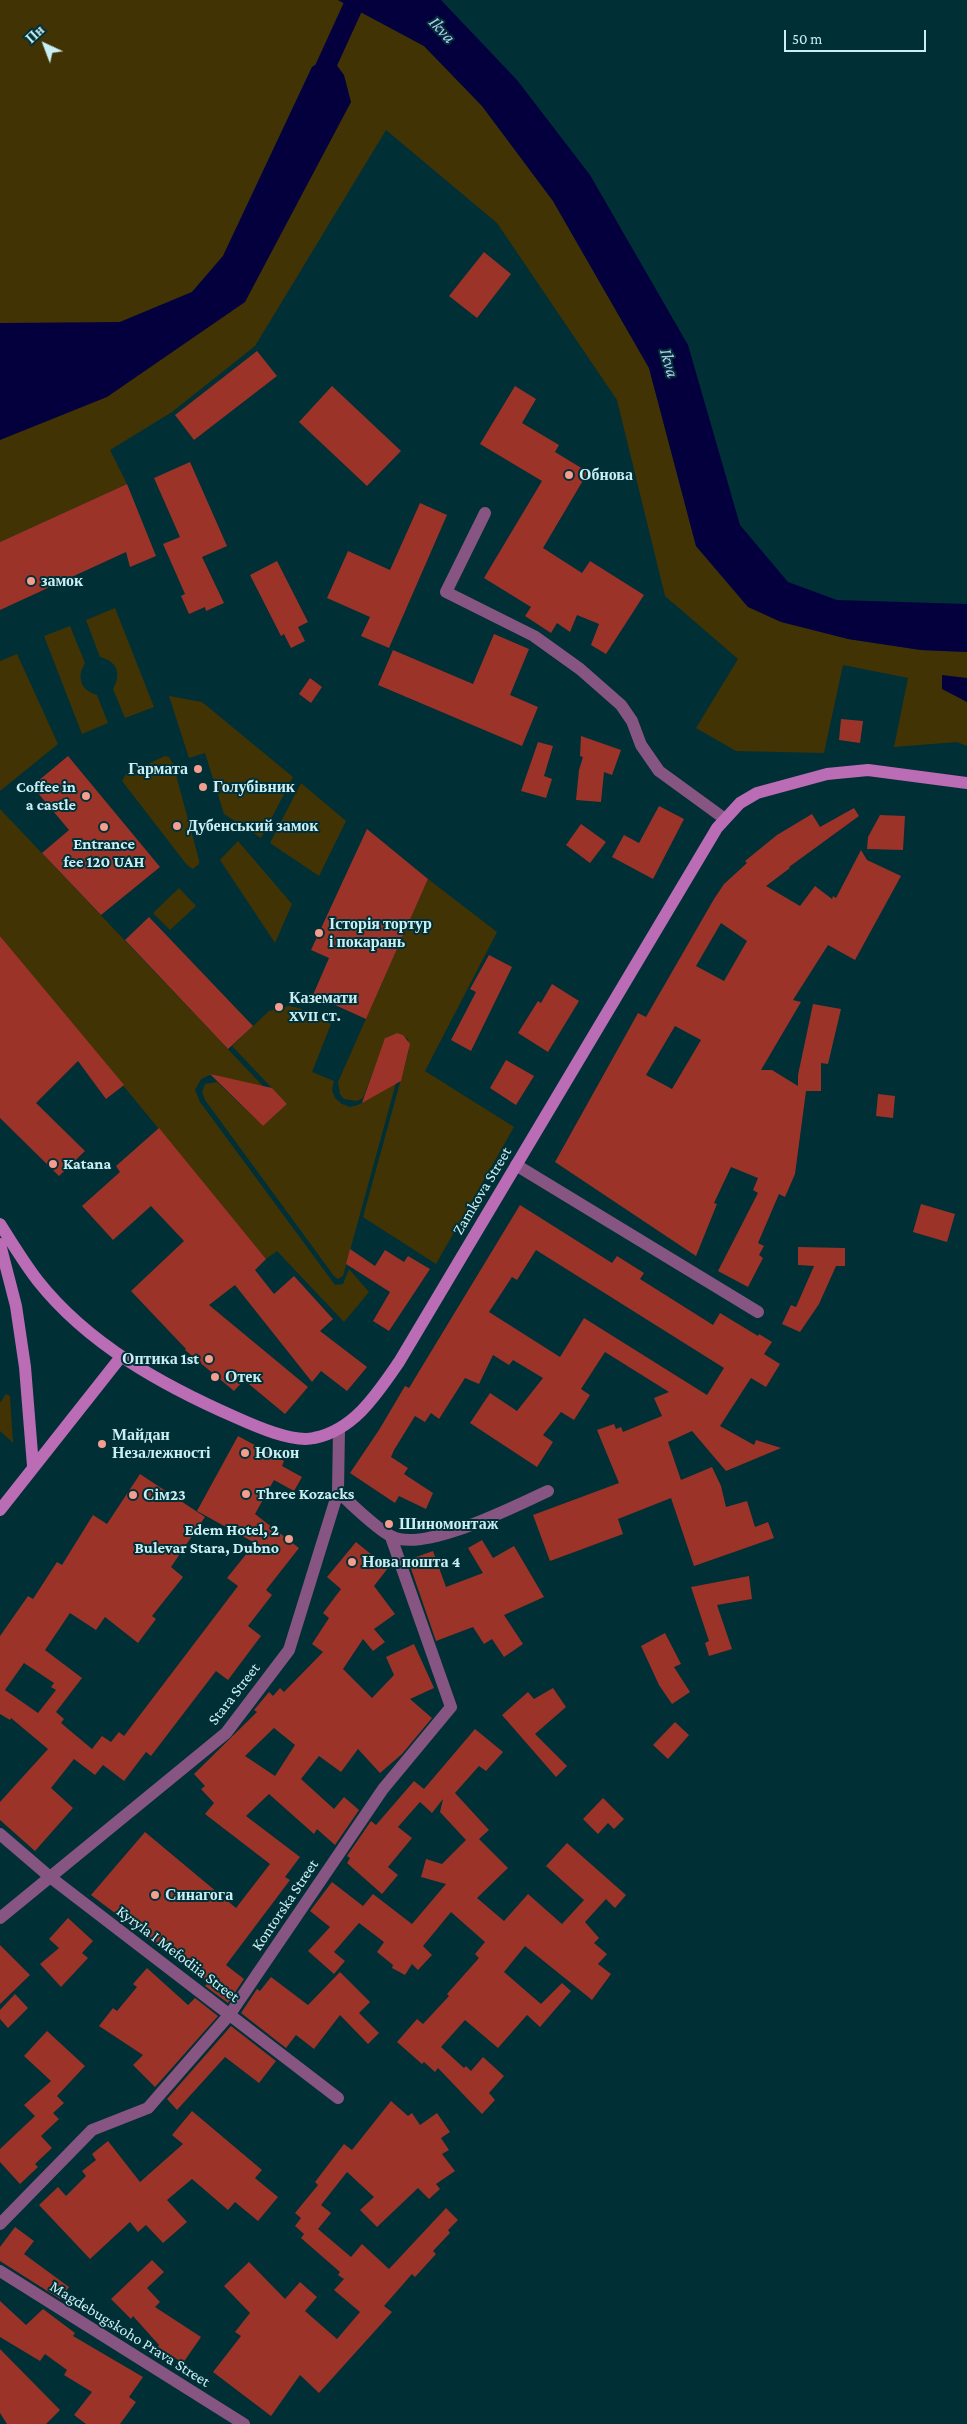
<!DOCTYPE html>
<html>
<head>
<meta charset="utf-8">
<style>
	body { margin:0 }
	#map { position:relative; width:967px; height:2424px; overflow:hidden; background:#002f35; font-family:"Crimson Pro",serif }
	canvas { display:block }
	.north { position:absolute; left:20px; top:20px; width:50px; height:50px; -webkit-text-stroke:4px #002f35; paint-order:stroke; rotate:317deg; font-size:14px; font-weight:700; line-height:20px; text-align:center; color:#c9eff5 }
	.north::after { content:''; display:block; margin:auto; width:18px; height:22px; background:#c9eff5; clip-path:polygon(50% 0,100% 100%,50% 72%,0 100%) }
	.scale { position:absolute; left:784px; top:30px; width:142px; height:22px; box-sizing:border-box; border:2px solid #c9eff5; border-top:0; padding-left:6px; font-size:15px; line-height:18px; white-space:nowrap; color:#c9eff5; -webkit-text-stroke:4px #002f35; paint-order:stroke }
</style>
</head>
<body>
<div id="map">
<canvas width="967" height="2424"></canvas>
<div class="north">Пн</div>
<div class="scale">50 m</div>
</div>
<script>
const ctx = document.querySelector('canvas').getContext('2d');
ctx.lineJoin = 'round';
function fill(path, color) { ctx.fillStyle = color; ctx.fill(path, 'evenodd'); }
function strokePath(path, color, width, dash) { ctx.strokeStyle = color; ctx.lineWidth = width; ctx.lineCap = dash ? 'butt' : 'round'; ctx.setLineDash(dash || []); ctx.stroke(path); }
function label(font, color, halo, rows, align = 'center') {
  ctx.font = font + ' "Crimson Pro",serif'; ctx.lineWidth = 4; ctx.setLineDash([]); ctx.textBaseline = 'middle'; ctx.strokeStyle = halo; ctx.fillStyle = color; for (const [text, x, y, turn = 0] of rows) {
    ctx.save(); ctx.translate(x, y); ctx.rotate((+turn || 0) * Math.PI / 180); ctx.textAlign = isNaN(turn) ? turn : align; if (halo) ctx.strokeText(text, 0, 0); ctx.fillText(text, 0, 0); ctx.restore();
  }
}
fill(new Path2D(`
	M0,0H338L424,46L482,106L553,201L649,368L696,546L748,607L848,639L921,650L967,652V746L957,742L894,747L908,678L843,665L824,753L736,751L696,728L738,659L665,596L617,400L497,223L386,130L255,346L172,412L110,450L127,484L0,542V401L245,302L330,56L312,67L223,256L192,292L120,322L0,340Z
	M115,608L154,707L125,718L113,689C122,674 117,661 100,657L86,620Z
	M70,626L85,663C76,678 81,690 97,695L108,723L82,734L44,636Z
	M17,654L58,744L0,791V661Z
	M169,696L202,702L293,777L261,838L224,814L205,753L189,758Z
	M165,756L169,757L173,764L199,860V864L193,869L187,865L122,781L126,774Z
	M301,783L346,821L319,876L270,843Z
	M0,809L279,1103L212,1074L201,1079L195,1090L200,1102L335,1285L343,1284L349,1269L369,1292L344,1322L277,1251L266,1259L0,936Z
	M238,841L292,904L275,943L220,860Z
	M428,879L497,932L425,1071L514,1127L436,1264L363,1217L409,1050L408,1039L397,1033L386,1037L363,1098L357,1101L344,1099L340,1094L338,1082Z
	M179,888L196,906L170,930L153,913Z
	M289,1006L299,1008L331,1024L312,1072L334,1081L332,1090L335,1098L342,1104L350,1107L358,1105L365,1101L405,1050L343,1276L338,1279L334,1276L205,1100L202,1092L205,1084L217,1082L263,1126L287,1104L232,1046L269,1011Z
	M6,1394L10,1396L13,1443L0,1431V1403Z`), '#423305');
fill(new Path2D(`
	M338,0H441L517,80L590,175L688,345L740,525L788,582L837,600L967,604V652L921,650L848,639L781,622L748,607L696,546L649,368L553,201L482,106L424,46Z
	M330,56L344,75L351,102L245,302L107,397L0,440V323L120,322L192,292L223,256L312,67Z
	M942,675L967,678V702L942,689Z`), '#04003d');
strokePath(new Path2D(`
	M319,81L356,0`), '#04003d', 20);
fill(new Path2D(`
	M484,252L511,274L477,318L449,296Z
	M257,351L277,376L194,440L175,415Z
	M332,386L401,451L367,486L299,422Z
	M515,386L536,399L522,423L559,445L555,452L588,472L543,548L582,573L590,561L644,595L606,654L591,645L599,624L577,615L570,632L557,623L551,633L525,616L531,607L484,578L542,481L480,444Z
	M190,462L227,546L202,557L224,603L206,611L205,607L189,614L181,596L185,594L163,544L180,537L154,478Z
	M127,484L156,556L130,567L126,552L0,610V542Z
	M420,503L447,515L389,648L361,636L370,617L327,598L348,551L390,570Z
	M277,561L308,622L298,627L305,641L291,648L284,634L281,636L250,575Z
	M494,634L529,649L510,695L538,707L522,746L378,685L393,650L473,684Z
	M310,678L322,687L311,703L299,694Z
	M841,719L863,721L860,743L839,740Z
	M581,736L621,750L612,775L604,772L601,802L576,800L579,770L583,757L580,756Z
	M538,742L553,746L544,776L552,779L546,798L521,791Z
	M68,756L160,867L101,915L42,853L69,830L32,786Z
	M659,806L684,819L653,879L612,857L624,835L639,843Z
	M854,808L859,816L789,867L790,868L766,886L800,906L815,886L832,899L833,896L836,898L861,850L867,860L901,876L855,960L828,945L793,1000L801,1002L761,1070H772L798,1086V1075L813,1004L841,1009L828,1064L821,1063V1091H806L795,1174L785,1197L779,1194L758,1243L764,1246L759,1255L763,1258L748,1287L718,1271L758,1193L753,1190L758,1178L731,1167L714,1203L717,1204L696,1256L555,1162L638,1013L646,1017L714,899L724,884L747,863L745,861L777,835L812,814L820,827ZM721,923L747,941L724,981L696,966ZM675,1026L701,1040L672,1089L646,1075Z
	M880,815L905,816L903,850L867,849L868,837Z
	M581,824L606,842L590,863L566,845Z
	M367,829L428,879L366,1019L313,995L329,958L311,950Z
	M149,917L253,1026L228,1049L125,940Z
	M0,936L124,1085L106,1099L78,1061L36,1103L85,1151L59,1176L0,1118Z
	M489,955L512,967L471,1051L451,1040L476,992L470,989Z
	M552,984L579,1001L548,1052L518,1033L538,1001L541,1003Z
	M397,1033L403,1035L410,1044L401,1081L362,1103L385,1038Z
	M506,1060L534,1076L516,1105L490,1088Z
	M210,1074L272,1088L287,1104L263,1126Z
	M878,1094L895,1096L893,1118L876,1116Z
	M159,1128L266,1259L255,1270L274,1294L294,1276L333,1319L320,1331L367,1367L347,1391L321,1371L312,1382L235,1285L209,1305L308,1387L285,1414L244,1380L234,1391L185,1350L186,1349L131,1291L184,1241L151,1206L113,1240L82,1206L120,1172L116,1166Z
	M921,1204L955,1214L947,1242L913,1232Z
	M520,1205L612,1263L617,1256L644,1273L640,1279L713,1325L720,1313L758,1336L759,1334L772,1342L764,1354L780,1364L766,1387L751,1378L720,1426L754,1445L756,1440L781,1448L726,1471L692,1431L668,1442L681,1480L712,1467L721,1486L726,1507L747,1501L755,1527L768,1522L774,1538L694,1566L671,1498L618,1519L623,1534L550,1561L533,1515L619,1483L597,1430L614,1424L616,1429L621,1427L623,1432L662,1416L654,1398L669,1392L605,1352L581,1389L590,1395L574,1420L561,1412L543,1435L553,1442L537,1467L470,1423L490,1393L517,1411L543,1378L513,1360L509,1365L493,1355L479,1384L465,1378L439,1419L431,1413L425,1422L415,1416L394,1450L391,1457L408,1468L404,1474L433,1493L426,1509L399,1496L395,1503L350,1473L379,1430L405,1386L409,1388ZM536,1250L724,1368L707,1395L584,1318L560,1357L489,1312L512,1277L517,1280Z
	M798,1247L845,1248V1266H836L819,1304L800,1332L782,1324L791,1305L796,1307L814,1266L798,1265Z
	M350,1249L375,1266L385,1250L404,1262L408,1256L430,1269L389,1331L373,1321L390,1292L346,1264Z
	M238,1436L284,1461L282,1466L302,1477L294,1491L274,1480L255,1514L299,1548L266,1590L272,1595L248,1626L261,1636L228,1680L216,1671L151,1756L146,1752L124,1781L103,1765L95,1775L74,1759L51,1788L73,1808L35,1851L0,1820V1802L48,1749L11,1718L10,1720L0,1714V1636L28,1596L33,1599L57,1562L62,1565L93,1515L107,1524L140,1474L205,1517L171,1567L183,1577L152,1616L156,1619L138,1643L105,1617L96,1630L70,1613L45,1650L82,1678L56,1712L64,1719L61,1723L92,1749L102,1736L111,1742L119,1732L124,1736L238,1586L227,1578L255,1543L197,1511ZM24,1663L54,1683L51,1687L56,1690L38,1713L5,1690Z
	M482,1540L493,1558L514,1546L544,1597L504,1615L523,1644L504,1657L492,1639L484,1644L473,1627L436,1641L408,1560L433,1551L446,1587L483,1573L468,1548Z
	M356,1542L388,1568L374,1586L395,1614L374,1629L385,1642L373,1651L363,1639L343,1669L372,1698L394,1675L386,1657L414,1644L434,1688L410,1699L432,1718L402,1754L380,1773L358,1749L341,1772L319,1756L301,1779L334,1809L344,1797L359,1810L335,1845L317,1829L314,1834L269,1794L246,1816L300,1857L285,1877L290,1880L226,1965L244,1979L228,2003L205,1986L208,1983L91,1895L145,1832L236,1908L270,1864L205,1814L214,1803L201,1789L205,1786L194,1774L257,1712L254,1710L269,1692L273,1696L280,1688L284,1692L323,1652L312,1644L329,1618L323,1613L341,1589L327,1577ZM274,1728L295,1745L275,1776L245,1756Z
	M749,1576L752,1599L717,1605L732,1649L709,1656L705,1643L709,1641L691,1587Z
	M665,1633L681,1664L674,1667L690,1692L672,1704L659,1685L641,1646Z
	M553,1688L566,1707L535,1734L567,1766L556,1777L502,1715L528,1692L534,1699Z
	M675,1722L689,1735L668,1759L653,1745Z
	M475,1729L503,1752L486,1771L479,1766L455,1793L489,1830L479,1839L508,1868L477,1898L504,1921L528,1894L562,1924L584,1900L546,1866L567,1843L626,1895L615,1908L606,1899L585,1922L599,1938L594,1943L607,1954L598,1964L611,1974L592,2000L525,1946L504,1972L541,2004L562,1983L571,1991L540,2027L527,2015L498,2048L465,2020L441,2047L464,2068L466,2066L471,2071L483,2057L504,2076L489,2093L495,2100L482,2114L438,2068L435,2072L424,2062L422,2064L397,2042L417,2019L423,2024L449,1996L447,1994L479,1958L475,1954L485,1942L451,1912L423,1946L432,1955L418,1970L412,1964L405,1975L392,1968L393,1965L377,1952L384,1942L359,1923L334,1952L345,1961L334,1974L308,1951L330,1927L310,1911L332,1882L363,1906L373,1894L412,1924L446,1884L421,1877L426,1859L442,1864L466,1840L440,1812L443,1799L432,1813L420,1802L398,1827L412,1838L388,1867L398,1875L382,1894L347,1863L350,1858L347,1856L371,1821L376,1825L414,1781L424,1789Z
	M603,1798L624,1819L614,1829L608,1823L598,1834L583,1819Z
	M68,1918L93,1941L82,1953L88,1958L61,1987L40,1964L59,1948L49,1939Z
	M0,1945L30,1975L0,2004Z
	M147,1968L188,2005L195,1998L218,2016L155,2087L133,2065L143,2055L99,2026L113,2008L117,2011L137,1987L133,1984Z
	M340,1972L370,2002L359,2013L379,2033L368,2044L340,2015L314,2049L296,2035L286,2048L241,2013L257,1989L260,1991L271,1977L308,2005Z
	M15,1994L28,2008L8,2028L0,2019V2010Z
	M231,2026L276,2061L259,2083L225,2057L177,2110L167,2099Z
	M47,2031L85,2066L57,2096L64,2103L53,2113L59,2119L41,2136L52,2148L35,2164L38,2167L20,2184L0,2162V2149L35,2116L24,2105L51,2081L24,2056Z
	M391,2101L408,2116L412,2113L420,2125L437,2113L450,2132L441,2138L449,2150L442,2154L455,2171L436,2184L440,2189L429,2199L418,2188L377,2227L360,2210L374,2197L347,2172L321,2205L331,2213L318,2229L351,2257L362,2244L389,2269L446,2208L458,2220L448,2230L450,2233L433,2251L436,2254L415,2277L412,2274L384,2306L392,2312L319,2393L300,2375L271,2416L213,2372L241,2336L235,2332L250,2313L224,2286L249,2262L285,2299L300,2282L317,2297L305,2311L337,2339L360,2312L334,2290L344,2279L338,2275L340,2272L301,2238L304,2234L295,2226L301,2218L295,2213L318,2185L315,2182L344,2144L352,2150Z
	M192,2111L262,2170L255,2178L278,2197L258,2221L235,2202L228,2210L192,2179L167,2200L187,2222L163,2243L146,2225L138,2232L130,2222L90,2259L39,2205L58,2187L66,2196L86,2176L82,2171L96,2160L92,2154L108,2141L140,2182L183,2144L172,2135Z
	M15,2227L34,2241L24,2254L69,2287L60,2299L0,2261V2247Z
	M152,2260L164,2272L147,2288L160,2302L155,2307L201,2337L183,2363L158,2347L159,2345L133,2316L131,2319L111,2299Z
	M0,2301L26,2325L43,2309L75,2333L73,2336L143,2377L129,2397L136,2402L120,2424H86L74,2415L92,2392L64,2375L67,2370L45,2354L40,2361L0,2337Z
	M0,2349L60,2410L46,2424H7L0,2413Z`), '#9c3328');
strokePath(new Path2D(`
	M485,513L446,592L534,636L580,669L621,705L632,721L641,745L659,771L725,819
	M516,1165L758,1312
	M338,1492C353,1505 375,1528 391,1536C423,1554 517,1505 548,1491
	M0,1834L50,1877L338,2098
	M0,1918L226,1733L289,1650L338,1492L339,1429
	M0,2224L92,2130L148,2108L230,2014L383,1789L451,1707L391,1537
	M0,2271L244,2424`), '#865582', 12);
strokePath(new Path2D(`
	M0,1224C12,1243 24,1263 38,1281C88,1344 162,1385 235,1417C255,1426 293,1443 314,1438C354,1430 377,1394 399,1362L717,828L740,803L757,793L827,774L868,770L967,783
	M0,1244L16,1306L25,1367L33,1466
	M0,1510L120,1358`), '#ba6cb5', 12);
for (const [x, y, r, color] of [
	[569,475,5,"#f59d8f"],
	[31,581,5,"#f59d8f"],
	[198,769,5,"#f59d8f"],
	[203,787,5,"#f59d8f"],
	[86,796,5,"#f59d8f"],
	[177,826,5,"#f59d8f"],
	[104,827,5,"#f59d8f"],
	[319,933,5,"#f59d8f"],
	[279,1007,5,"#f59d8f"],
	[53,1164,5,"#f59d8f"],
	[209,1359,5,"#f59d8f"],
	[215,1377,5,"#f59d8f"],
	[102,1444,5,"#f59d8f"],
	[245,1453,5,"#f59d8f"],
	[246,1494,5,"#f59d8f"],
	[133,1495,5,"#f59d8f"],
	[389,1524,5,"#f59d8f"],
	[289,1539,5,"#f59d8f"],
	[352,1562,5,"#f59d8f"],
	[155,1895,5,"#f59d8f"]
]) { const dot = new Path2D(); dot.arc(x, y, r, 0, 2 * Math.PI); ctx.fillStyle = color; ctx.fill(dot); strokePath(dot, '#002f35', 2); }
label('bold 16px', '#c9eff5', '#002f35', [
	["Обнова",579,475],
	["замок",41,581],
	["Гармата",188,769,"right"],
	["Coffee in",76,787,"right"],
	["a castle",76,805,"right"],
	["Голубівник",213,787],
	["Дубенський замок",187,826],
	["Entrance",104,844,"center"],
	["fee 120 UAH",104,862,"center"],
	["Історія тортур",329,924],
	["і покарань",329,942],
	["Каземати",289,998],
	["XVII ст.",289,1016],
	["Katana",63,1164],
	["Оптика 1st",199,1359,"right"],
	["Отек",225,1377],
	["Майдан",112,1435],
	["Незалежності",112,1453],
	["Юкон",255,1453],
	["Three Kozacks",256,1494],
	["Сім23",143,1495],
	["Шиномонтаж",399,1524],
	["Edem Hotel, 2",279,1530,"right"],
	["Bulevar Stara, Dubno",279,1548,"right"],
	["Нова пошта 4",362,1562],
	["Синагога",165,1895]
], 'left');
label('16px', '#c9eff5', '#002f35', [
	["Zamkova Street",482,1191,-59],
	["Stara Street",234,1694,-52],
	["Kontorska Street",285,1905,-56],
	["Kyryla I Mefodiia Street",178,1954,37],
	["Magdebugskoho Prava Street",130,2334,32]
]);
label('italic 18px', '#b5c6f5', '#002f35', [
	["Ikva",442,30,47],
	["Ikva",669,363,74]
]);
</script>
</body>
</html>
